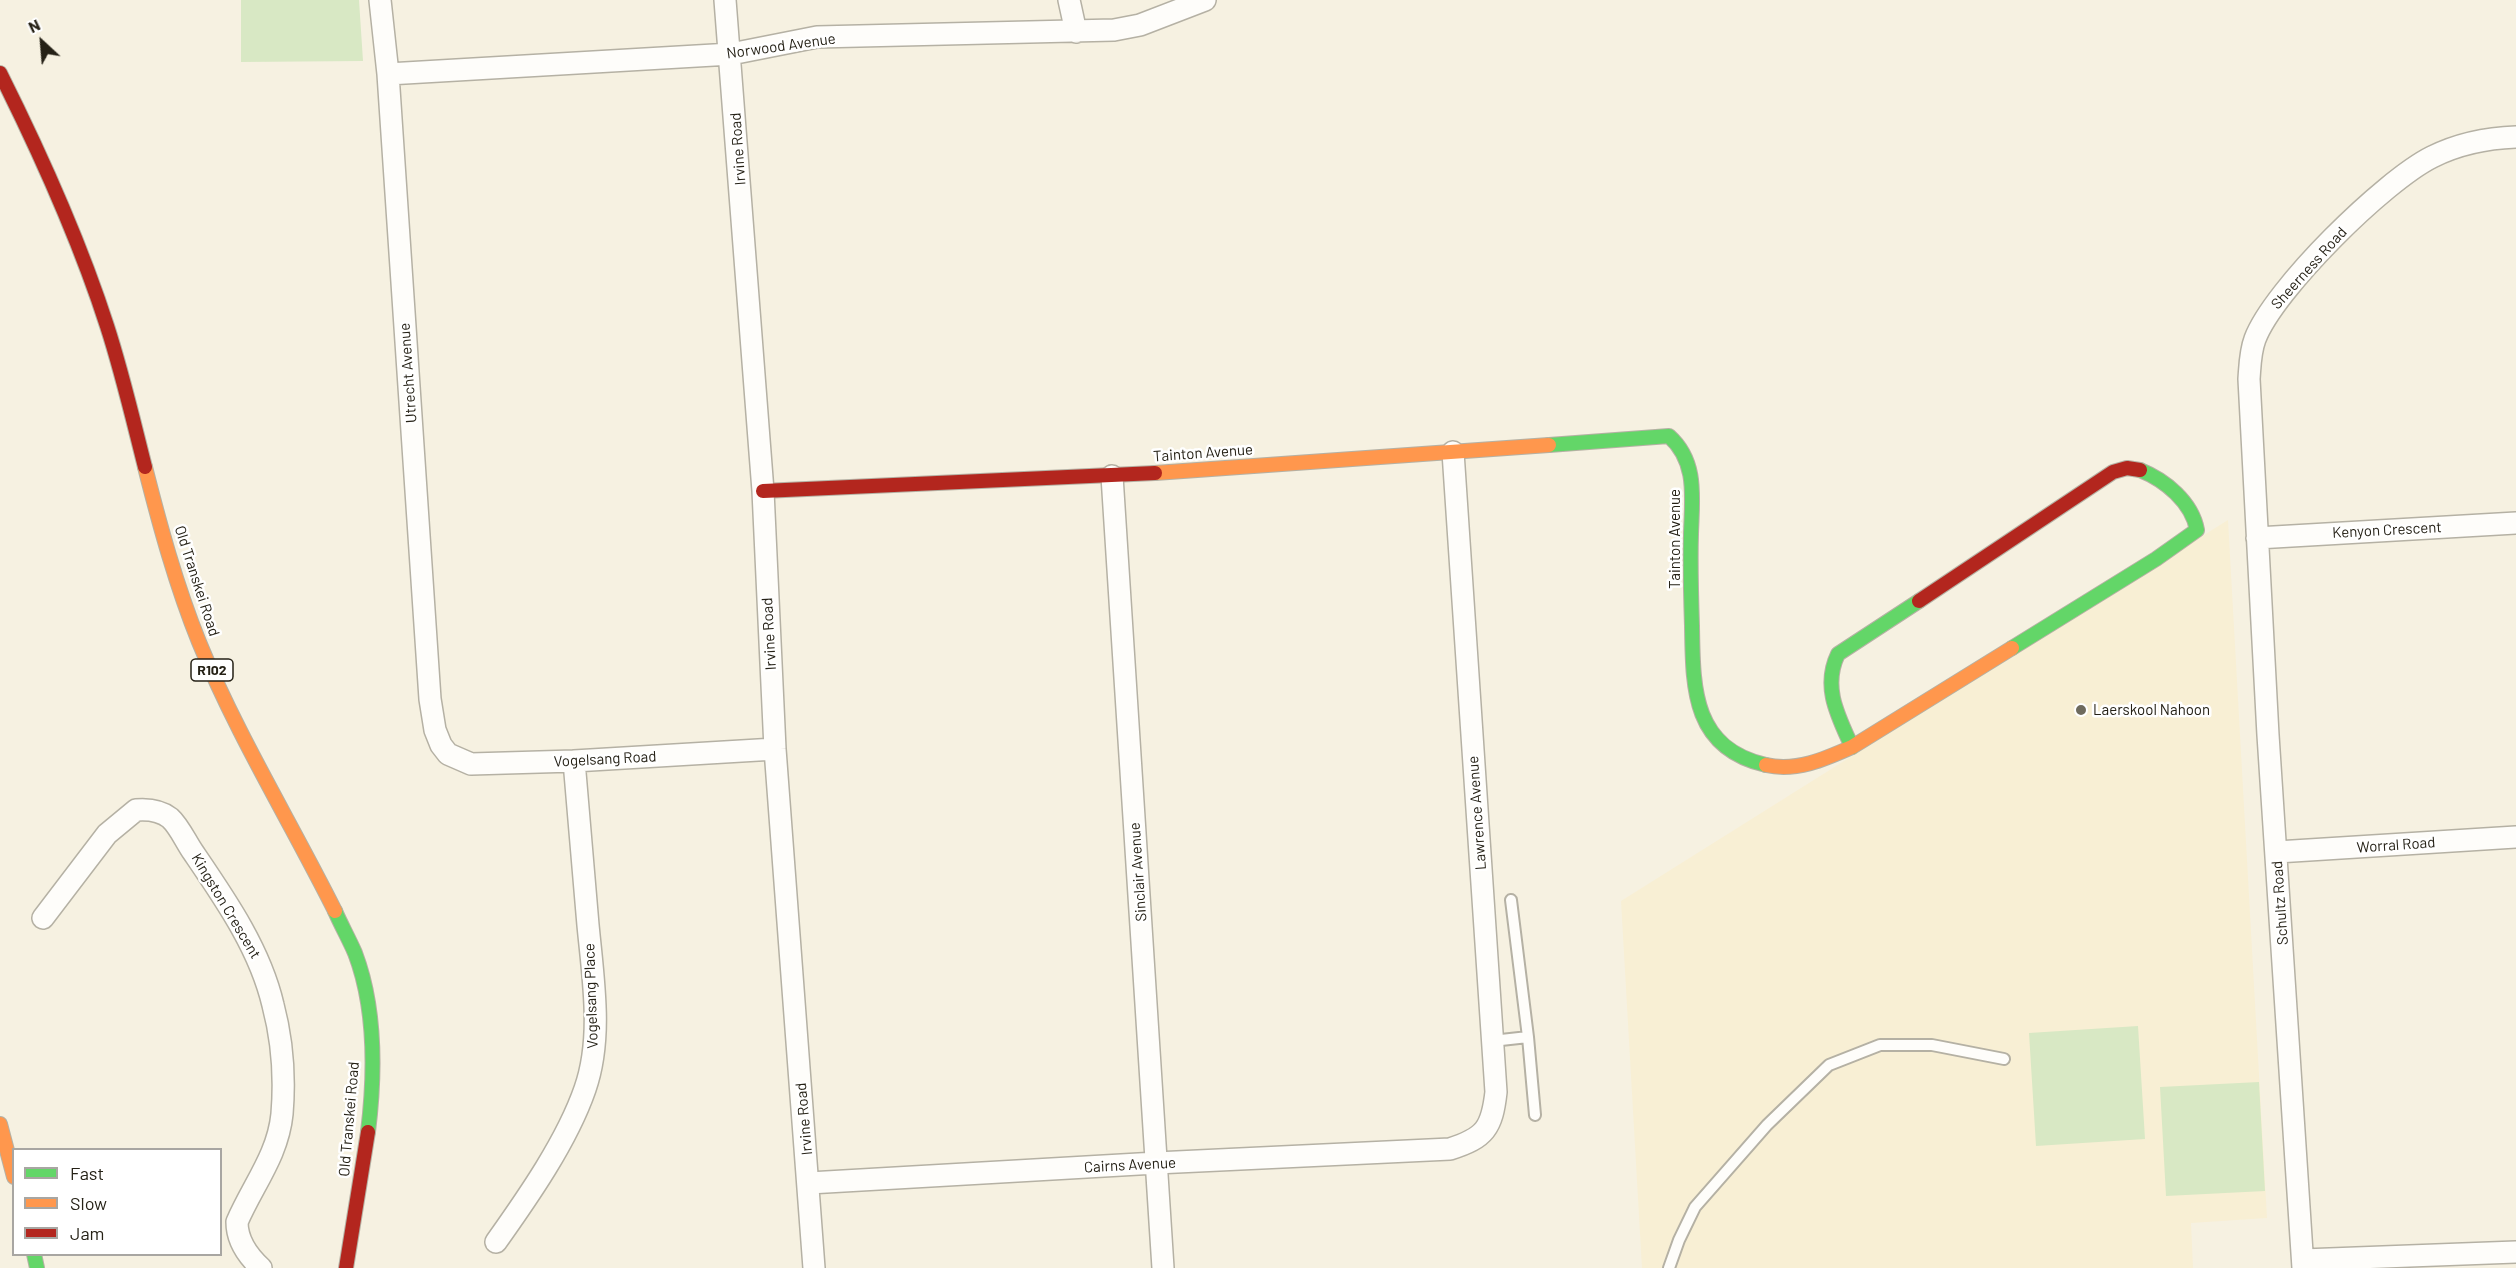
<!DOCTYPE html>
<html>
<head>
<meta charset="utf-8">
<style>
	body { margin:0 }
	#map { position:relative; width:2516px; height:1268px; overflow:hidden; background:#f6f1e1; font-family:Barlow,sans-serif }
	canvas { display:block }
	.legend { position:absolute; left:12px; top:1148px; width:210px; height:108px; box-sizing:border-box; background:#fff; border:2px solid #a8a6a2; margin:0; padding:8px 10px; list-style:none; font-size:18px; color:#252116 }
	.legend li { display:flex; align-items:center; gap:12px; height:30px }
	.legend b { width:30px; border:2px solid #a8a6a2 }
	.north { position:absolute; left:12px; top:12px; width:60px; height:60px; -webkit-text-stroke:4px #fff; paint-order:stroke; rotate:334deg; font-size:16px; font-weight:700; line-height:24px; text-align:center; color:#252116 }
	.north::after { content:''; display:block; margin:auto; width:21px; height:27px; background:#252116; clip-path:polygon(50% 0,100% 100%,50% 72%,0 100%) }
</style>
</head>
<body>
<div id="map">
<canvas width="2516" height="1268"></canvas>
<ul class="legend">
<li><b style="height:8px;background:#63d668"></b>Fast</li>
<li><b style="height:8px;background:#ff974d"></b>Slow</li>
<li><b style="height:8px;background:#b3261e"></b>Jam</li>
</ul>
<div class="north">N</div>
</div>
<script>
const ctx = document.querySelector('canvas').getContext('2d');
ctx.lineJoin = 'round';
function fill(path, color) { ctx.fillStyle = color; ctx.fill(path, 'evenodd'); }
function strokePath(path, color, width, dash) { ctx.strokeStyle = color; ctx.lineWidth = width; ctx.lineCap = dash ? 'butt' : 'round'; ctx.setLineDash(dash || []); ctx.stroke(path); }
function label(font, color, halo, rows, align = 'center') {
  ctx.font = font + ' Barlow,sans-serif'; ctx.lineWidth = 5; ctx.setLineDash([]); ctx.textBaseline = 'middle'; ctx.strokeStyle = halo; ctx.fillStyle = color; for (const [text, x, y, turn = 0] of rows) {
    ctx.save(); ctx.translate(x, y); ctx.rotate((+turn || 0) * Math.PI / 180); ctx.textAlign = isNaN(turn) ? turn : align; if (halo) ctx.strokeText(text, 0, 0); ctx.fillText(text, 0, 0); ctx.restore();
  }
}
fill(new Path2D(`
	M2228,520L2267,1218L2191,1223L2193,1268H1642L1621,901Z`), '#f8efd4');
fill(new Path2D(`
	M241,0H359L363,61L241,62Z
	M2138,1026L2145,1139L2036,1146L2029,1033Z
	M2259,1082L2265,1191L2166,1196L2160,1087Z`), '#d8e8c4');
const lane = new Path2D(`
	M1511,900L1528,1037L1535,1115
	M1492,1041L1528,1037
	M1669,1268L1679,1240L1695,1207L1767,1125L1829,1065L1880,1045H1932L2004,1059`);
const street = new Path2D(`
	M380,0L388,74L430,699L435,730L441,745L448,754L471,764L574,761L775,749
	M725,0L763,491L775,749L814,1268
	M1069,0L1076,32
	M388,74L731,54L817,37L1114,30L1140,25L1205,0
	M1112,476L1163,1268
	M2257,538L2516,523
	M2277,852L2516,837
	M43,918L107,834L136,810C148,809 160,810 170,818C179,826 186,842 193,852C225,899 260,949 273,1005C282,1039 285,1078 282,1114C278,1155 253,1185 237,1222C237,1240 248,1256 261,1268
	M809,1183L1156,1163L1450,1149C1485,1138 1492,1128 1496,1092L1453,452
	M496,1242C528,1197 567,1141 585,1089C603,1038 593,978 588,925C583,871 579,816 574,761
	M2303,1260L2516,1252
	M2303,1268L2268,735L2249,379C2250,366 2250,352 2255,339C2274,289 2384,181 2432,157C2458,144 2487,138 2516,137`);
const fast = new Path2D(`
	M1549,445L1669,436C1698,462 1692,498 1691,534C1690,565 1691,596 1692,626C1693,688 1692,748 1766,765
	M2012,648L2156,559L2197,530C2192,502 2165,480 2140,470
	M1852,747C1838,716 1822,687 1838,654L1919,601
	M335,911C341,925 349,939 355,953C376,1008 375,1075 368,1132
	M34,1254L37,1268`);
const slow = new Path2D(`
	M145,467C160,526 176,585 199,642C237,735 290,821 335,911
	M1155,473L1549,445
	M1766,765C1796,772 1825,759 1852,747L2012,648
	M0,1124L14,1177`);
const jam = new Path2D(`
	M0,73C41,155 79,239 107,326C122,372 133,420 145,467
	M763,491L1155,473
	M1919,601L2113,472L2127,468L2140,470
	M346,1268L368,1132`);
strokePath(lane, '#b5b1a4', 14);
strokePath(street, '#b5b1a4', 24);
strokePath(fast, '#b5b1a4', 16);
strokePath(slow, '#b5b1a4', 16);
strokePath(jam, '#b5b1a4', 16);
strokePath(lane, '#fefdfa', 10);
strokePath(street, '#fefdfa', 21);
strokePath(fast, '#63d668', 14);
strokePath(slow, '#ff974d', 14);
strokePath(jam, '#b3261e', 14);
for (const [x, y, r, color] of [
	[2081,710,6,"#6e6a5d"]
]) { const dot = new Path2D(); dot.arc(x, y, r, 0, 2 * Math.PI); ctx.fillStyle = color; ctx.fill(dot); strokePath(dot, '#fff', 2); }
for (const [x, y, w] of [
	[212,670,42]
]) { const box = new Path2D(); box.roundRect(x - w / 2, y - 11, w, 22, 4.5); ctx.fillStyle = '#fff'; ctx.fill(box); strokePath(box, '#252116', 1.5); }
label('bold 14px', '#252116', null, [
	["R102",212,670]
]);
label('15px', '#252116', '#fff', [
	["Norwood Avenue",781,46,-8],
	["Irvine Road",738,149,-94],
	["Sheerness Road",2309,268,-48],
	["Utrecht Avenue",408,373,-94],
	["Tainton Avenue",1203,453,-4],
	["Kenyon Crescent",2387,530,-3],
	["Tainton Avenue",1675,539,-90],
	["Old Transkei Road",197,581,72],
	["Irvine Road",769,634,-93],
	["Vogelsang Road",605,759,-3],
	["Lawrence Avenue",1477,813,-94],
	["Worral Road",2396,845,-4],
	["Sinclair Avenue",1138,872,-94],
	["Schultz Road",2280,903,-94],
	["Kingston Crescent",226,906,59],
	["Vogelsang Place",591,996,-92],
	["Old Transkei Road",349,1119,-85],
	["Irvine Road",804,1119,-95],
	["Cairns Avenue",1130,1165,-3]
]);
label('15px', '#252116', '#fff', [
	["Laerskool Nahoon",2093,710]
], 'left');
</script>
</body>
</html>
